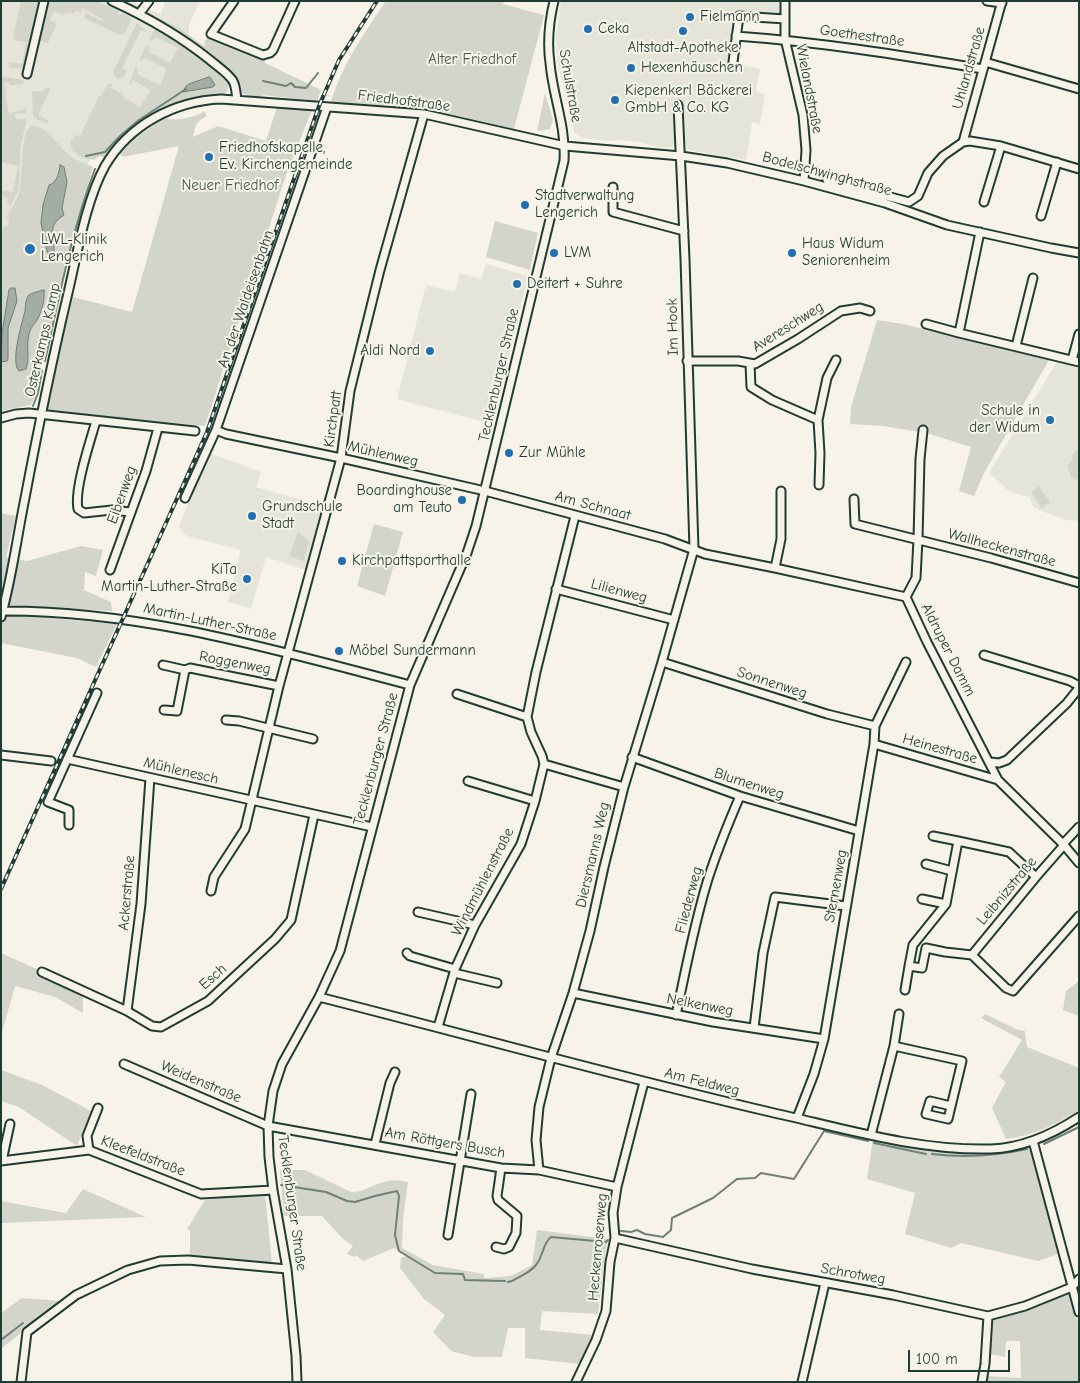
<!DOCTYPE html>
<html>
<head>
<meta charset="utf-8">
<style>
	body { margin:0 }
	#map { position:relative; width:1080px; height:1383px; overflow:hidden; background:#f7f3e8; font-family:"Comic Neue",sans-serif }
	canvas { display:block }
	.frame { position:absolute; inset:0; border:2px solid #1f3d34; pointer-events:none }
	.scale { position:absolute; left:908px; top:1350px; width:102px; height:22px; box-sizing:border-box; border:2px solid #1f3d34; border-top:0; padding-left:6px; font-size:15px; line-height:18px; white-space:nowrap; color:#1f3d34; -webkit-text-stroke:4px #f7f3e8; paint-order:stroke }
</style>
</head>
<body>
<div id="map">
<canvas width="1080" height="1383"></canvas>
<div class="frame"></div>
<div class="scale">100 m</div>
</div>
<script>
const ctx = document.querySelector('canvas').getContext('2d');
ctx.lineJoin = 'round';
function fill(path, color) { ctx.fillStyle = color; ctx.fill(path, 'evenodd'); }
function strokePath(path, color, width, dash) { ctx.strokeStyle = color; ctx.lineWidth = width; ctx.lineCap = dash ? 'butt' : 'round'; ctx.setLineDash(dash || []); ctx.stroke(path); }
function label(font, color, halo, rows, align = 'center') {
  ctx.font = font + ' "Comic Neue",sans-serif'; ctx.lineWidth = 4; ctx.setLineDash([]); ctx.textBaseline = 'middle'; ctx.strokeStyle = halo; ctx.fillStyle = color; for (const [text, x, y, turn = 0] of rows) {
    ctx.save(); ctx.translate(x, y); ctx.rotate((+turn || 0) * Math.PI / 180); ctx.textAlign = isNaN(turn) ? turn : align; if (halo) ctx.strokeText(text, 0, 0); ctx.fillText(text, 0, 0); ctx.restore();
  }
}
fill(new Path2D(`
	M1,1H128L161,14L165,1H200L189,25L186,91L96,148L74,191L1,384Z
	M561,1H780V15L777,17L741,13L731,63L760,69L756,92L765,94L760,124L752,122L746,160L689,150L686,145L683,102L674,100L672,106L675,143L670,148L657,147L640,142L620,140L609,141L583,138L577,135L574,131L557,60L556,35Z
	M486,264L528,276L493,424L397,399L426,285L455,292L460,273L481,279Z
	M1057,362L1079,368V521L1066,520L1034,508L1029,497L1010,492L989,473Z
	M209,453L261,472L256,487L323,506L306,570L266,557L251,609L228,602L241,550L186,536L179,526Z`), '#e5e4d9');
fill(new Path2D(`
	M21,1H40L31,43L14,40L13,38Z
	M46,1H97L119,11L118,14L120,15L122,13L132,18L125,33L120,35L84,18L86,13L103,22L102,19L82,8L81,13L76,11L74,14L69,12L62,15L54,11L50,20L57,24L48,43L38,41Z
	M386,1H504L503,4L544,15L514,129L434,110L331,102C343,63 363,35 386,1Z
	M146,12L179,28L204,46L205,45L204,42L209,36L265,57V63L321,90L317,101L262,95V99C253,98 248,94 239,93L207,54L176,32L146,14Z
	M137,23L147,31L146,32L141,30L122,68L127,71L124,77L118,79L115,77L113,72Z
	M157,29C174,35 222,69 229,84L227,92C221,98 196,98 186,100C153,109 126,131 106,158L100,156L94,160C82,158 72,155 70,142L76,135L80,136L99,96H101L108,84H113L111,88L123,94L124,98L140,107L151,90L133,80L130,85L129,84L135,68L137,67V74L160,85L167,69L145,58L140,61V59L145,47L149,46V52L170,63L178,48L156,37L151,41L150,38L153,31Z
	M26,43L30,44L25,67L21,69L9,67V62L22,64Z
	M1,76L23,80L24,84L10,85L8,82L4,83L8,111L10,113L28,108L25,113L15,114L16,119H27L20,148L19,189L10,207L7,203L8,198L3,196L1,190L13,192L18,166L1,162Z
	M48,87L51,88L38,115L49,121L46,124L36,119L33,116L32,91L42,92Z
	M545,93L553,120L550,129L537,131Z
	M277,107L312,110L287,172L205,426L45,412L73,297L132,312L179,146L123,157L119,153L129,142L165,118C173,122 197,117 204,111L207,116C196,121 195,126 193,137L218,126L266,141Z
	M31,125C51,128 59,150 75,159C81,163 88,164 93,167L68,258L43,361L39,363L36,362V366L41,367L36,394L31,405L1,411V235L4,226H8L9,218H6C10,209 17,202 19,193C24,177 19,135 31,125Z
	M495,221L538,233L530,270L486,257Z
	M877,320L903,324L1049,360L984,473L974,496L959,491L971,447L926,433L883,426L850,424L851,407Z
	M1076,450L1079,451V479L1076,480L1071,477L1067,466L1073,459L1072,456Z
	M1039,486L1050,502L1042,508L1031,492Z
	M1,513L16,516L6,557L27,561L81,546L103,550L96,576L85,572L84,590L111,602L112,611L1,605Z
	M374,524L403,532L385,596L357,586Z
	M298,532L309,541L304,561L289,556Z
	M1,614H6L117,624L96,667L77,658L1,643Z
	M1,953L83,990V1013L55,997L15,986L1,1036Z
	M1079,981V1016L1063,1010L1066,991Z
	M985,1014L1018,1030L1025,1031L1027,1047L1079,1068V1110C1057,1124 1032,1136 1006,1139L992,1108L1006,1082L999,1077L1022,1040L981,1018Z
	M1,1070L42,1085L91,1111L77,1146L19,1107L1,1101Z
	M873,1139L941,1152H991L1030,1146L1061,1253L1038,1261L961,1243L951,1248L905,1234L915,1193L867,1179Z
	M280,1170H305L351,1192C362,1193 370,1186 381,1183C391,1179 398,1180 408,1182L403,1220L402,1248L433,1265L484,1274V1278L511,1276L532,1265L537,1230L608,1239L606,1247L598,1314L542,1311L540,1330L593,1335L580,1364L525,1358V1328H508L502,1357H474L451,1351L433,1332L445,1315L424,1299L400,1268L401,1258L406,1256L394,1248L363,1261L356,1255L354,1257L347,1254L353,1246L342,1238L322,1216H284Z
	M83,1189L146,1217L1,1223V1201L66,1213Z
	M265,1194L272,1264L190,1256V1230L187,1229L205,1200Z
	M1070,1292L1079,1325V1382H986L987,1376L1021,1378L1020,1341H1006L1005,1357L989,1354L992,1320L1027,1309Z
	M22,1298L61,1301L1,1349V1313Z`), '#d3d5ca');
const water = new Path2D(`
	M210,77L215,85L213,87L183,92L186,86L189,84Z
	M60,165L64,167L67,182L62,208L64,215C46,226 55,236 54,253L49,254L47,252L41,223L43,205L49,185C57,183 59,173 60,165Z
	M11,288H15L17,301L8,328V359L7,361L1,362L2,333L9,290Z
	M44,290C45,299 42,312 37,320C34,325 30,328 29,334C26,346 30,358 26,369L19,371C10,362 22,323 25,311C26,306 25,299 29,295C32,293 39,291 44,290Z`);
fill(water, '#a4ada3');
strokePath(water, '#6f8077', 1);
strokePath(new Path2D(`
	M263,81L286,86L291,83L295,87L306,88L318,73
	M86,156L105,152L120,136L139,120L186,89
	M45,361C59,298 72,229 95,169
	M33,406L38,393L42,370
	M874,1143L926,1154
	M1044,1144L1079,1127
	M932,1154C965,1158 995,1156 1027,1149
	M281,1185L326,1192L347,1201L355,1202L375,1196L397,1191L399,1196L395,1235L399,1251L435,1273L463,1274L465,1280L505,1281
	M621,1231L631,1232L637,1230L645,1234L663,1237L671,1230L672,1218L713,1198L737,1179L755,1178L761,1173L794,1179L824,1131L868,1141
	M508,1282L512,1281C521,1276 533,1271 538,1262C543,1254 544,1242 551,1237L606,1242L608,1240
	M1,1340L23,1323`), '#6f8077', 2);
const minor = new Path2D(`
	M112,1C147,17 180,36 210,60C218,67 228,73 233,81C236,87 236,93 237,100
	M234,1L211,34L263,55L270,53L273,50L295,1
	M785,1V39L803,115L806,150L804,181
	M987,1L1002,3
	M139,14L149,1
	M736,36C820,42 900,55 983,69
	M733,62L739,16L785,19
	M985,62L1079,89
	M27,74L44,1
	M963,142L1002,1
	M827,180L909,202L918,196L928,173L943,156L963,142L970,141L1001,146L1079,169
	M613,187V212L684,231
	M984,202L1001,146
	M1041,216L1057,162
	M926,324L959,333L1079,362
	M959,333L980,232
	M1016,346L1033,278
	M1072,360L1079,334
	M687,361H738L755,364L798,339L841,311L860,308L870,311
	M750,364L751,387L772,400L818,420L820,453L819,485
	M1,418L16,414L29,413L195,431
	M818,420L827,378L836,360
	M96,421C90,442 74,489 78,509L84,513L112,510L130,512
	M216,430L226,434L341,458L485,491L665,539L705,554L775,568L906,597L927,642L998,780L1064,845L1079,863
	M185,498L216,430L327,107
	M854,499L855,524L991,558L1079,583
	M775,568L781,539V491
	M110,570L146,471L158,428
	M556,589L674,620
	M906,597L916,578L918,539L920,459L923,430
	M1,611C141,610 276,650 410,685
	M1,617C12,578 17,537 25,498C38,429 52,361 68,293C77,255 86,200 105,166C129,125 174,101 221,99L424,114L565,146L681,156L727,163L804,181L885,203L947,225L1051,248L1079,253
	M984,655L1070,681L1079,686
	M662,662L827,714L875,726
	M163,665L185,670L190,668L279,686
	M457,694L527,717
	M164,710L177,711L185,670
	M226,720L239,721L313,739
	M874,744L998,780
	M1,755L51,761
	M632,757L740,796L859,831
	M67,759L372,827
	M990,762L999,763L1007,760L1067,703L1079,688
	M544,764L624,787
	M468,781L535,801
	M69,825V810L48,802L97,693
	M933,836L958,841
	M1063,844L1079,827
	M926,864L952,871
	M211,891L214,877L245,829L279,686L341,458L350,391L380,270L424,114
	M922,899L946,904
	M418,912L475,925
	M407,953L410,956L455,969
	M972,955L1036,877L1064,845
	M909,966L913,945L946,904L958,841L1009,852L1036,877
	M42,972L127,1011L152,1026L161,1027L208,1001L275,939L291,920L314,815
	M454,973L497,983
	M905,990L909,966L922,968L926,948L945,952L972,955L1006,988L1013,991L1079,916
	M573,993L713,1022L824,1039
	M319,997C469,1035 619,1077 770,1112C842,1128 916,1151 991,1149C1022,1148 1053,1134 1079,1117
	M127,1011L141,904L150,778
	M676,1015C686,969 694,924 708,879C717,851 728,824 740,796
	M438,1027L455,969L475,925L521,844L535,801L544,764L542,756L531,732L527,717L536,672L575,516
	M754,1028L763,953L775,897L846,906
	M894,1046L962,1061L948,1119L926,1114L930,1101L951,1106
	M124,1064L268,1126L501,1168L539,1170L617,1187
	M797,1118L814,1074L824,1039L874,744L875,726L906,662
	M871,1135L894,1046L899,1014
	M1033,1141L1079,1312
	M375,1144L390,1083L395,1072
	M89,1150L87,1136L98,1108
	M1,1161L89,1150L201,1194L273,1190
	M2,1161L10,1124
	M539,1170L536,1140L539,1107L551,1058L573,993L590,931L604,867L624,787L662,662L694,549L685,259L678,105
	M448,1235L471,1094
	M615,1238L752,1269L893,1295L988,1316L1025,1306L1072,1287L1079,1279
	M496,1247L504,1249L509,1247L516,1233L517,1216L498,1200L497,1196L501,1168
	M21,1382L27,1332L76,1295L128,1270L160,1261L188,1260L287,1269
	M297,1382L296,1356L287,1269L273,1190L269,1157L268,1126L273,1091L282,1064L319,997L340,951L410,685L467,553L476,526L564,161C566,124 553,98 550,63C547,42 549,22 554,1
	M576,1382L596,1340L606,1311L610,1262L615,1238L613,1213L617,1187L644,1082
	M802,1382L825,1283
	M982,1382L985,1364L988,1316`);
strokePath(minor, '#1f3d34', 11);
strokePath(minor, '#f7f3e8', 7);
const rail = new Path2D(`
	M1,889L207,432L319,106L339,60L377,1`);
strokePath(rail, '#1f3d34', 4);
strokePath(rail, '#f7f3e8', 2, [5.5]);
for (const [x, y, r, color] of [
	[690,17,5,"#1f6fb2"],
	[588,29,5,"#1f6fb2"],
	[683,31,5,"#1f6fb2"],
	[631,68,5,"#1f6fb2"],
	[615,100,5,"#1f6fb2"],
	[209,157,5,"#1f6fb2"],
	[525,205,5,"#1f6fb2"],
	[30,249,6,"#1f6fb2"],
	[554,253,5,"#1f6fb2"],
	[792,253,5,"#1f6fb2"],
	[517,284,5,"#1f6fb2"],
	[430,351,5,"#1f6fb2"],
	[1050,420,5,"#1f6fb2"],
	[509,453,5,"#1f6fb2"],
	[462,500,5,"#1f6fb2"],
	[252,516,5,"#1f6fb2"],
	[342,561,5,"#1f6fb2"],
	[247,579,5,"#1f6fb2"],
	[339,651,5,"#1f6fb2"]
]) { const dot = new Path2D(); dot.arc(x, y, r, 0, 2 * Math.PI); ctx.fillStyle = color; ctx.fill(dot); strokePath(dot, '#f7f3e8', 2); }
label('15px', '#1f3d34', '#f7f3e8', [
	["Fielmann",700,17],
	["Ceka",598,29],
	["Altstadt-Apotheke",683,48,"center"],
	["Hexenhäuschen",641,68],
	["Kiepenkerl Bäckerei",625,91],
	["GmbH & Co. KG",625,108],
	["Friedhofskapelle,",219,148],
	["Ev. Kirchengemeinde",219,165],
	["Stadtverwaltung",535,196],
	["Lengerich",535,213],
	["LWL-Klinik",41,240],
	["Lengerich",41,257],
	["Haus Widum",802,244],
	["Seniorenheim",802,261],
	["LVM",564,253],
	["Deitert + Suhre",527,284],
	["Aldi Nord",420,351,"right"],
	["Schule in",1040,411,"right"],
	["der Widum",1040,428,"right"],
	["Zur Mühle",519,453],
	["Boardinghouse",452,491,"right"],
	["am Teuto",452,508,"right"],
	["Grundschule",262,507],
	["Stadt",262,524],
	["Kirchpattsporthalle",352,561],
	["KiTa",237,570,"right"],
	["Martin-Luther-Straße",237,587,"right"],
	["Möbel Sundermann",349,651]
], 'left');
label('15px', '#1f3d34', '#f7f3e8', [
	["Goethestraße",862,36,8],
	["Uhlandstraße",969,68,-74],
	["Schulstraße",570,86,80],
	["Wielandstraße",809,89,79],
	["Friedhofstraße",404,101,7],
	["Bodelschwinghstraße",827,174,15],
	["An der Waldeisenbahn",246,299,-71],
	["Im Hook",673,327,-91],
	["Avereschweg",788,327,-32],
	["Osterkamps Kamp",43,340,-77],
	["Tecklenburger Straße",499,375,-77],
	["Kirchpatt",333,419,-82],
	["Mühlenweg",383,454,13],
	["Eibenweg",122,495,-70],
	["Am Schnaat",593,506,15],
	["Wallheckenstraße",1002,548,15],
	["Lilienweg",619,591,15],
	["Martin-Luther-Straße",210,622,12],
	["Aldruper Damm",948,650,63],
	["Roggenweg",235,663,11],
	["Sonnenweg",772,683,18],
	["Heinestraße",940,749,16],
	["Tecklenburger Straße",376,759,-75],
	["Mühlenesch",181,771,13],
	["Blumenweg",749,784,18],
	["Diersmanns Weg",593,855,-77],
	["Windmühlenstraße",483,882,-63],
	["Sternenweg",836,886,-80],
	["Leibnizstraße",1007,891,-50],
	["Ackerstraße",127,893,-85],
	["Fliederweg",689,900,-75],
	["Esch",213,977,-42],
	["Nelkenweg",700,1005,11],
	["Weidenstraße",201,1082,23],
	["Am Feldweg",702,1082,14],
	["Am Röttgers Busch",445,1143,10],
	["Kleefeldstraße",143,1156,21],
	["Tecklenburger Straße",292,1203,82],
	["Heckenrosenweg",598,1247,-85],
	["Schrotweg",853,1274,10]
]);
label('15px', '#435b52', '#f7f3e8', [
	["Alter Friedhof",472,60],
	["Neuer Friedhof",230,186]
]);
</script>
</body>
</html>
